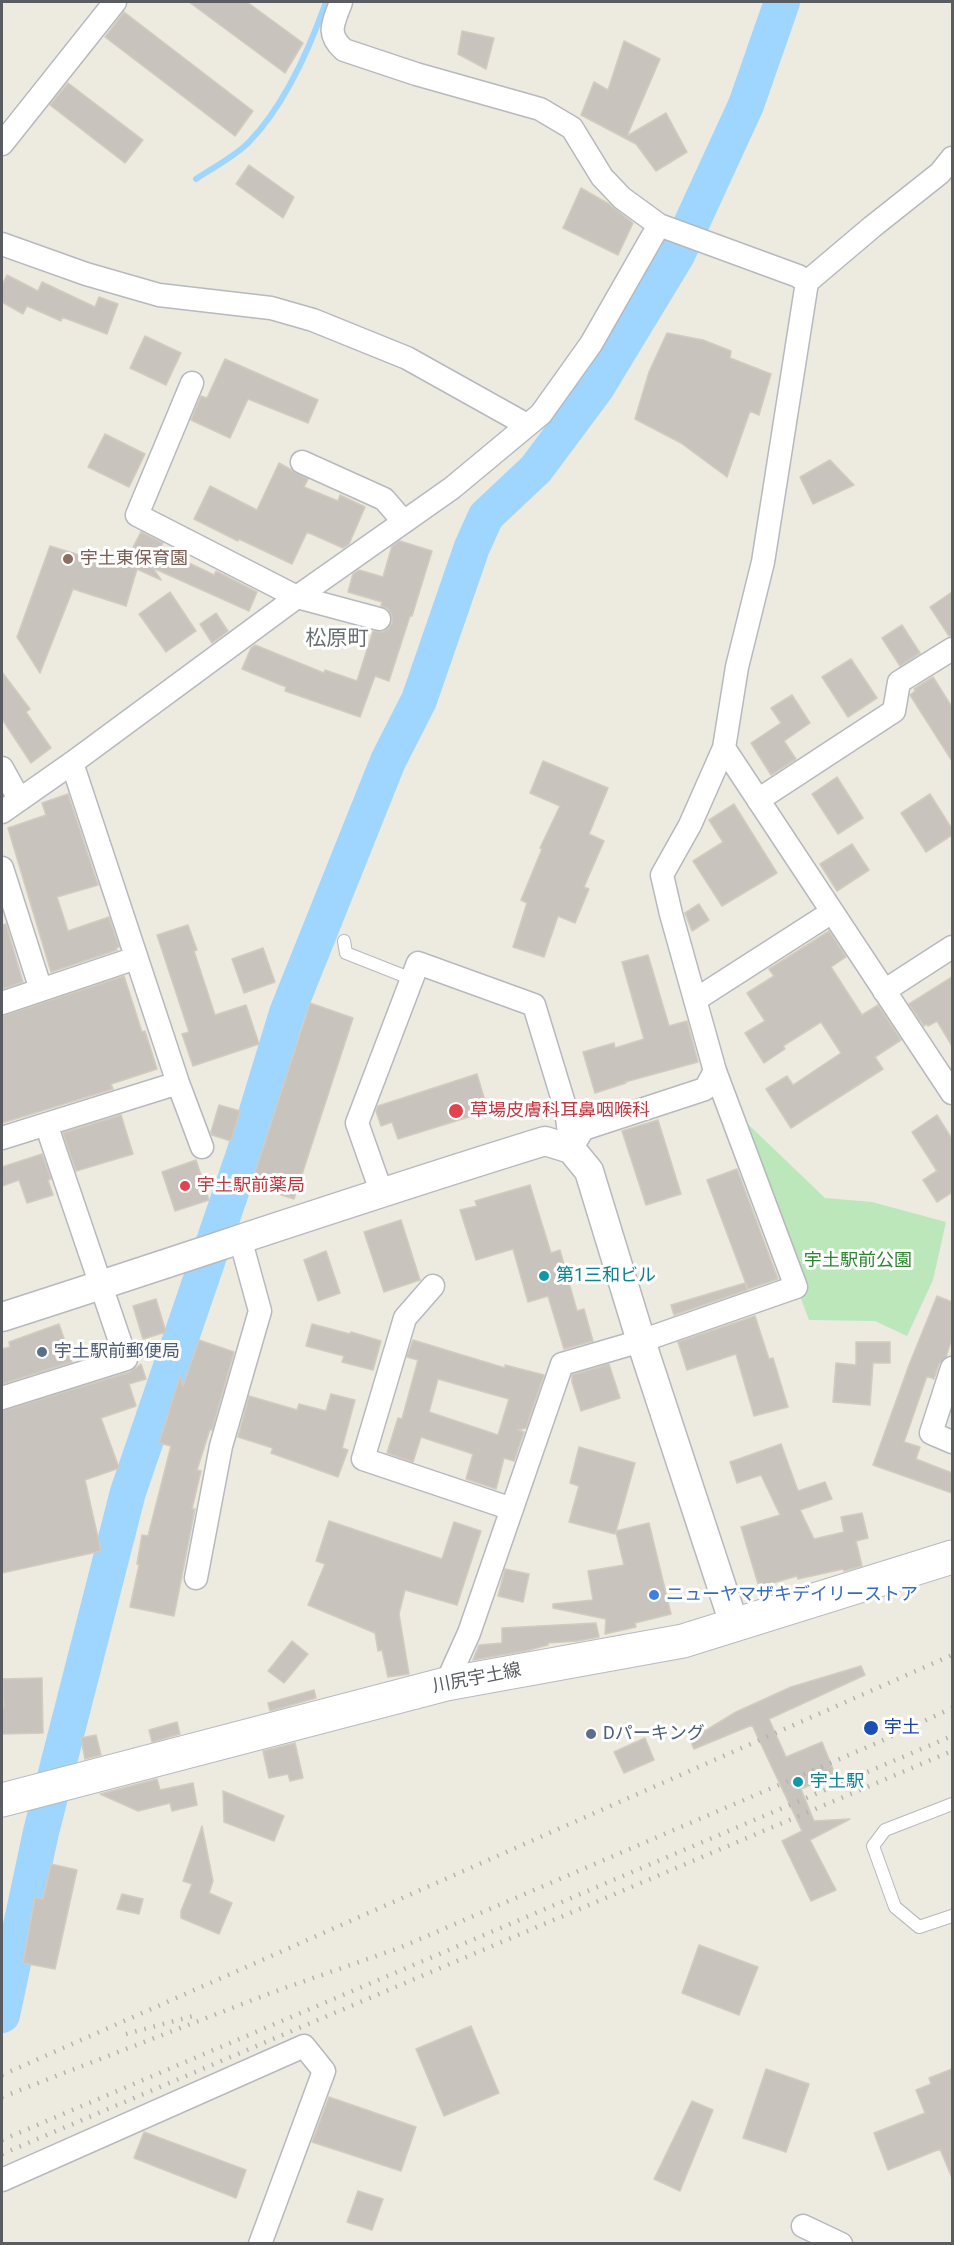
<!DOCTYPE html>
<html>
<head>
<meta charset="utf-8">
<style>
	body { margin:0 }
	#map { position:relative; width:954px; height:2245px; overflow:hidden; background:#edeae0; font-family:Roboto,sans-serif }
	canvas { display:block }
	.frame { position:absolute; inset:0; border:3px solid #595d62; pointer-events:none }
</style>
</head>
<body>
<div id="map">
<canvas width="954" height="2245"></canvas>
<div class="frame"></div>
</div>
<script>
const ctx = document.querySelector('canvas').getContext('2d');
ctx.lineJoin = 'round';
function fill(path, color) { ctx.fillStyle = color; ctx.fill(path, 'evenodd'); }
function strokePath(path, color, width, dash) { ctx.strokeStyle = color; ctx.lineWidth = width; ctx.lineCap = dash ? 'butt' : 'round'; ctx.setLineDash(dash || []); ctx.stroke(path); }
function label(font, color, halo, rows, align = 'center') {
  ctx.font = font + ' Roboto,"Noto Sans JP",sans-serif'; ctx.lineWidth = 6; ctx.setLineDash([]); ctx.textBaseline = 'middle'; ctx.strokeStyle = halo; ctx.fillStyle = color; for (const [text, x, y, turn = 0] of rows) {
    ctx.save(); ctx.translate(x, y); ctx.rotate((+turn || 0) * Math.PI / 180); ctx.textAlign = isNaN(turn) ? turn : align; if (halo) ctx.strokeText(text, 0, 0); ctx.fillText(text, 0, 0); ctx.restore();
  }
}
fill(new Path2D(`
	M728,1105L825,1198L872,1202L946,1222L933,1280L907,1336L875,1321L809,1320Z`), '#bbe7ba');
strokePath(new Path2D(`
	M196,179C212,168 236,156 249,142C285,105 309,50 326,2`), '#9ed6ff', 6);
strokePath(new Path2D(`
	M2,2015L41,1832L128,1492L244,1154L287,1013L388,761L419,700L472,547L486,516L536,469L597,387L677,255L746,105L782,2`), '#9ed6ff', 36);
const building = new Path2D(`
	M189,2H247L303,43L285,73Z
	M124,12L253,111L235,136L105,37Z
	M462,31L494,38L486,69L458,54Z
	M624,41L660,59L627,136L666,113L687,152L656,171L636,144L581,115L594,82L608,90Z
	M68,83L143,140L125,163L50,105Z
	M249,165L294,197L283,218L236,184Z
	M581,188L609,204L633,223L618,255L563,228Z
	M7,275L38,291L42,282L95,307L99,297L118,304L107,334L62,317L61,321L27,306L23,314L2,302V285Z
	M667,333L703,340L731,351L730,358L771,374L759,415L750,411L727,477L681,443L635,419L649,372Z
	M145,336L181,353L166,385L130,368Z
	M225,359L318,400L308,423L248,399L230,438L191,420L201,396L207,398Z
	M105,434L145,454L129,487L88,467Z
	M830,460L854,485L813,504L800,477Z
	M279,463L308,479L304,487L338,501L340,495L365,507L349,544L343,548L307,532L292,564L239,539L238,541L194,519L210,486L257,510Z
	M141,532L163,543L160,549L214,575L216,571L257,592L249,611L153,568L161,580L137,569L126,606L73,589L40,673L17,637L50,546L122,568Z
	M400,541L432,551L412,616H410L389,681L375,676L360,717L285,691L286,687L242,669L251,648L255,645L324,673L325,670L357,681L373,631L382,632L388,629L392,623V616L388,609L381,606L382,602L348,592L353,574L359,570L383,577L392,546Z
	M170,592L196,631L166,652L139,614Z
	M952,592V636H949L930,607Z
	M216,613L228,631L212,643L200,624Z
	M902,625L920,653L900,666L882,638Z
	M851,659L877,698L848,717L822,677Z
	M2,672L30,709L26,712L51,748L31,763L2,719Z
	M933,677L952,707V761L910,695L915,691L914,689Z
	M792,695L810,723L784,741L796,759L771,775L751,743L781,723L771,708Z
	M543,761L608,788L589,834L604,841L584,887L589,889L575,923L558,916L544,957L513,947L527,903L521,900L542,849L540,848L560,806L530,793Z
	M837,777L863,818L838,834L812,794Z
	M68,794L98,885L57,897L68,931L109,917L119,947L116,948L117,950L51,972L8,828L46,815L42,803Z
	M930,794L952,829V835L926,852L901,813Z
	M734,804L777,873L722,906L693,861L723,842L709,820Z
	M852,844L869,870L837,891L820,864Z
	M699,904L709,920L692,931L685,913Z
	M6,924L23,982L2,989V925Z
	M188,925L197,950L194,951L215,1015L246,1005L259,1044L193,1066L182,1034L189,1032L157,935Z
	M829,931L846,957L831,967L862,1015L878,1005L901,1040L875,1057L883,1069L791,1128L766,1089L787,1076L793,1085L841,1053L821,1022L783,1046L785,1049L764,1063L745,1033L765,1021L747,993L774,976L769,969Z
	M263,948L275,982L244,993L232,959Z
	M648,955L669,1026L687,1021L698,1062L625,1082L626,1083L595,1093L583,1052L614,1043L615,1048L644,1039L622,962Z
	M124,976L142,1032L145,1031L157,1069L111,1084L113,1089L2,1123V1016Z
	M952,977V1046L937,1021L928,1026L926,1024L924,1026L909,1004Z
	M310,1003L353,1018L294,1199L251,1185Z
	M477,1074L488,1111L398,1139L392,1122L381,1126L376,1111L378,1106Z
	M219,1105L240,1111L231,1141L212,1135L211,1132Z
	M121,1115L133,1154L76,1171L63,1133Z
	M937,1115L952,1139V1195L951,1193L937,1202L923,1180L937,1171L912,1132Z
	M658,1120L681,1194L646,1205L622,1131Z
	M42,1154L51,1179L48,1180L53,1195L27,1203L19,1180L2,1186V1167Z
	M196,1160L209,1200L175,1211L162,1172Z
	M737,1169L778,1279L748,1289L707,1180Z
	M530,1185L551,1253L560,1250L577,1311L584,1309L593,1341L564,1349L548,1296L528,1302L513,1249L476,1260L460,1210L477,1206L475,1201Z
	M401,1220L420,1280L384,1292L364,1232Z
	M326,1251L340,1293L318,1301L304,1260Z
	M745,1283L747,1290L674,1315L671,1305Z
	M937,1296L952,1302V1338L946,1357L939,1364L934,1379L927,1376L904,1442L920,1447L916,1459L952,1473V1493L873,1465L909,1365Z
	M156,1299L166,1332L143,1339L133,1306Z
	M755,1316L769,1359L773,1358L788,1407L754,1416L736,1354L687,1370L678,1342Z
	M59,1324L72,1362L2,1384V1349L10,1347L9,1342Z
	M312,1324L350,1334L351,1332L381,1341L373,1370L342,1362L344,1356L306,1346Z
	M199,1340L234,1352L212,1430L210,1429L197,1470L201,1471L192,1509H195L174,1616L130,1607L139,1565L137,1564L142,1535L148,1536L171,1446L159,1443L180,1376L183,1386Z
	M413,1340L505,1368V1365L544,1375L526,1428L518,1430L524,1432L514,1461L504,1458L496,1489L466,1479L473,1454L421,1437L413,1462L387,1453L398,1418L402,1419L418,1360L407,1357ZM438,1379L509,1399L498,1435L429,1412Z
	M856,1342H890V1363H873L870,1405L833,1402L836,1363L856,1365Z
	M141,1364L146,1379L129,1384L136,1406L101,1418L119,1468L85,1480L101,1551L2,1573V1411L130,1372Z
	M609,1364L620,1398L581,1411L572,1382V1375Z
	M331,1394L355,1400L342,1448L348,1450L338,1477L271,1453L273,1448L238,1437L249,1396L297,1410L299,1404L326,1411Z
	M781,1444L798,1491L825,1482L832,1499L800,1510L814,1539L844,1532L841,1517L862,1513L868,1538L856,1541L862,1566L844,1571L843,1569L798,1579L797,1576L759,1587L741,1527L780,1515L761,1475L737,1483L730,1462Z
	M579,1447L635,1463L616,1531L649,1523L671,1614L635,1623L636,1627L605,1634L606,1619L553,1608V1604L593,1600L588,1571L624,1565L616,1532L615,1534L569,1522L579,1486L570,1483Z
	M329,1521L442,1559L454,1522L481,1531L457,1605L405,1590L399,1614L409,1674L388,1677L382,1650L378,1651L375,1633L308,1605L325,1564L316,1561Z
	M505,1569L529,1574L523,1602L498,1596Z
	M596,1623L599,1637L577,1641L548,1643V1645L525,1651L473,1660L479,1645L502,1643V1628Z
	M292,1641L308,1654L284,1683L268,1671Z
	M861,1666L865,1675L769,1719L786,1757L822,1742L835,1774L801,1789L814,1821L850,1819L810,1840L836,1890L811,1901L782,1841L802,1831L752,1725L694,1749L690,1740L736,1712L791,1687Z
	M42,1678L43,1733L2,1734V1707H4L3,1679Z
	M314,1690L316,1698L270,1711L268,1703Z
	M177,1722L180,1734L152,1742L149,1730Z
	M96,1735L101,1755L85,1759L81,1738Z
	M645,1738L654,1760L624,1773L614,1752Z
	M295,1743L303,1778L290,1781L288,1774L269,1778L263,1751Z
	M157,1779L160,1790L193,1783L197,1805L172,1811L170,1803L138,1811L100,1794Z
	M223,1791L284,1816L274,1841L224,1822Z
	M202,1826L213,1881L209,1893L232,1903L219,1934L181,1918V1911L192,1884L183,1881Z
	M51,1864L77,1870L55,1969L23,1963L35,1897L43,1899Z
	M122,1894L143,1899L139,1914L117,1909Z
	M699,1945L758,1967L739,2015L682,1993Z
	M471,2026L499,2093L444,2116L416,2049Z
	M766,2069L809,2084L786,2152L743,2138Z
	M952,2069V2178L940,2149L888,2170L874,2133L925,2113L916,2090L931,2084L929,2078Z
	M329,2097L416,2127L401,2171L312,2142Z
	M692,2101L713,2110L680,2191L654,2179Z
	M144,2132L246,2170L236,2198L134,2158Z
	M358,2191L383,2199L372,2230L347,2222Z`);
fill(building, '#c8c4bd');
strokePath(building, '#d2cbbe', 1.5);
const service = new Path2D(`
	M344,941L346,953L412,979
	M952,1804L885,1830L873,1846L895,1907L919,1927L952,1916`);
const minor = new Path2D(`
	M341,2C334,22 325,33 344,50L416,74L540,109L572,128L602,177L622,198L659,225L798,276L807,282
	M2,144L115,2
	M2,244L86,274L159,295L271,308L313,320L407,358L527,425
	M192,383L137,515L297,597L379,619
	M302,462L384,499L404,522
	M724,748L952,1093
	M72,763L178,1083L202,1147
	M2,768L19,799
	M758,800L894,711L899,682L952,649
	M2,812L72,763L297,597L452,488L541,414L591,344L659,225
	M2,868L41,990
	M884,991L952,947
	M695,1000L832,912
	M2,1003L136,958
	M2,1138L178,1083
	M571,1149L583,1129L705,1089L715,1071
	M381,1191L357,1123L418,963L534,1005L566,1110L571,1149
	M433,1286L405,1318L363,1459L512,1509
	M952,1368L931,1433L952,1442
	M2,1398L126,1359L46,1124
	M196,1578L221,1446L260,1311L240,1238
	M446,1684L469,1633L562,1364L641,1341L796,1287L715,1071L671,914L662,875L690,825L724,748L737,667L763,562L807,282L872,227L940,173L952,158
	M2,2180L304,2046L324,2071L260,2244
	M803,2226L841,2244`);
const tertiary = new Path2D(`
	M2,1317C183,1259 363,1197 545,1141L571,1149L589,1171L641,1341L734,1624`);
const secondary = new Path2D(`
	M2,1800L446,1684L683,1641L952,1557`);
strokePath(service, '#b6b9be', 14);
strokePath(minor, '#b6b9be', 25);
strokePath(tertiary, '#b6b9be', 31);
strokePath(secondary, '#b6bac0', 35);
strokePath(service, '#fff', 12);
strokePath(minor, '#fff', 22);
strokePath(tertiary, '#fff', 28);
strokePath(secondary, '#fff', 33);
strokePath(new Path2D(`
	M126,2034L193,2016
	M2,2075L952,1655
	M2,2097L276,1991L399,1948L879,1742L952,1708
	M2,2140L952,1736
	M2,2154L952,1751`), '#b2b3b3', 4.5, [1.5, 8]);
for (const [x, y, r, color] of [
	[68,559,6,"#8d6e63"],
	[456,1111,8,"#e0444e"],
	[185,1186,6,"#e0444e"],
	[544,1276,6,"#0f9aa8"],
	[42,1352,6,"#5c6f8a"],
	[654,1595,6,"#3f7fe0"],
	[871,1728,8,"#1a4fb4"],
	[591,1734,6,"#5c6f8a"],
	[798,1782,6,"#0f9aa8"]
]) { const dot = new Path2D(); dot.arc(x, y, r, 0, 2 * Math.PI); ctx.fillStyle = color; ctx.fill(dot); strokePath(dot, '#fff', 2); }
label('18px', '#785e54', '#fff', [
	["宇土東保育園",80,559]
], 'left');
label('18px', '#be3a42', '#fff', [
	["草場皮膚科耳鼻咽喉科",470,1111],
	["宇土駅前薬局",197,1186]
], 'left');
label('18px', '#2e8431', '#fff', [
	["宇土駅前公園",858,1261]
]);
label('18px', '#0d838f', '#fff', [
	["第1三和ビル",556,1276],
	["宇土駅",810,1782]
], 'left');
label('18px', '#4e5e75', '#fff', [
	["宇土駅前郵便局",54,1352],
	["Dパーキング",603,1734]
], 'left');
label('18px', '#366cbe', '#fff', [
	["ニューヤマザキデイリーストア",666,1595]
], 'left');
label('18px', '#595d62', '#fff', [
	["川尻宇土線",477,1679,-11]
]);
label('18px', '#164399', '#fff', [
	["宇土",884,1728]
], 'left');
label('21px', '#6a6f74', '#fff', [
	["松原町",337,640]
]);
</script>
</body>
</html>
